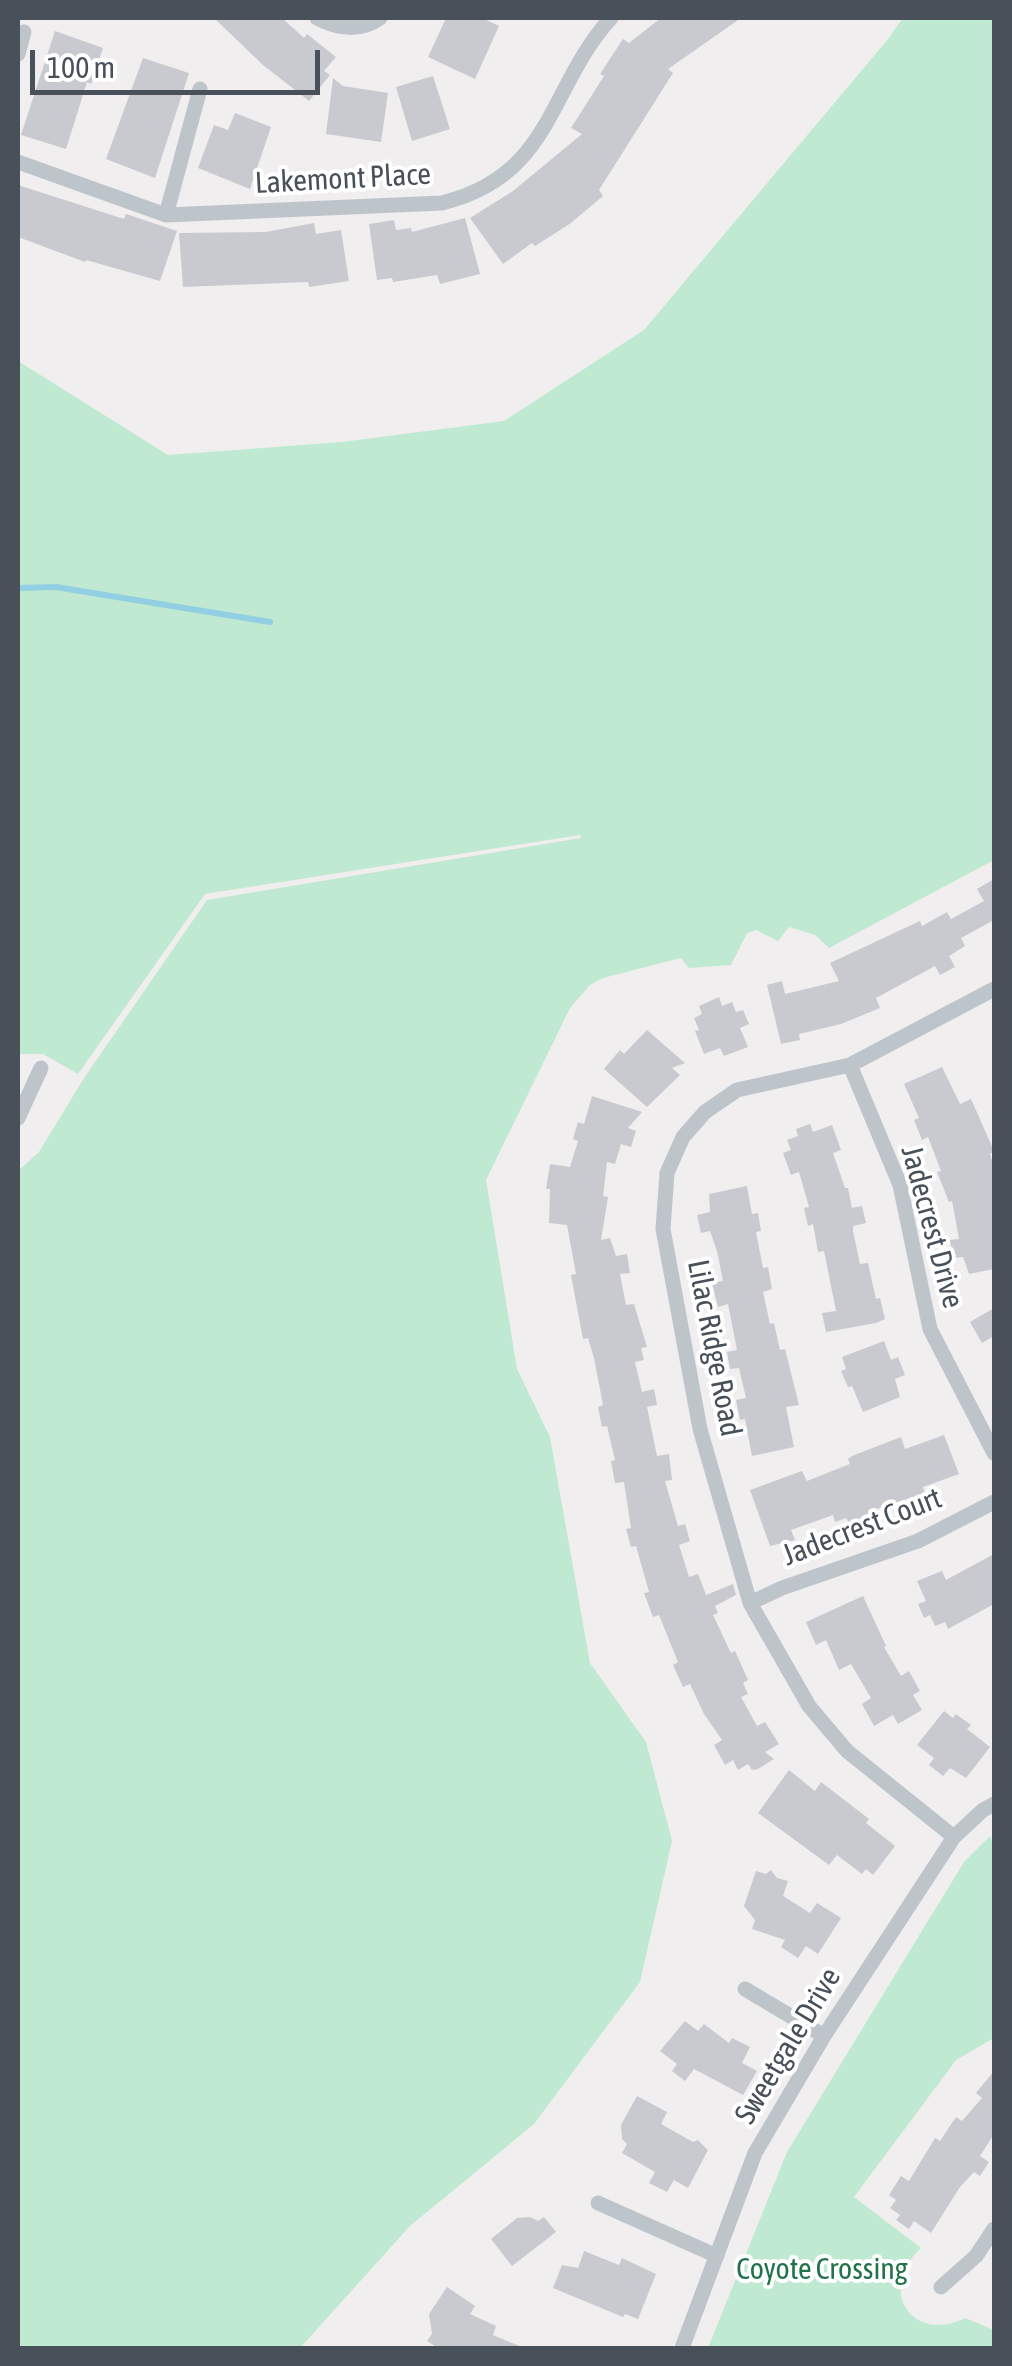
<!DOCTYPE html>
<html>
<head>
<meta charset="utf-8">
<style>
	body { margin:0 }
	#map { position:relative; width:1012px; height:2366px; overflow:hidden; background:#f0eeee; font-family:"Asap Condensed",sans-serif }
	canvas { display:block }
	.frame { position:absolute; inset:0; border:20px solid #485059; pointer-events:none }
	.scale { position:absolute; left:30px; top:50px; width:290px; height:45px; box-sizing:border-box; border:5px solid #485059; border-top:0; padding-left:12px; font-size:30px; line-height:35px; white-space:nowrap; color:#485059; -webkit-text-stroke:8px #fff; paint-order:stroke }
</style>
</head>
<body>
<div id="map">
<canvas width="1012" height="2366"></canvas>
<div class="frame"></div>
<div class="scale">100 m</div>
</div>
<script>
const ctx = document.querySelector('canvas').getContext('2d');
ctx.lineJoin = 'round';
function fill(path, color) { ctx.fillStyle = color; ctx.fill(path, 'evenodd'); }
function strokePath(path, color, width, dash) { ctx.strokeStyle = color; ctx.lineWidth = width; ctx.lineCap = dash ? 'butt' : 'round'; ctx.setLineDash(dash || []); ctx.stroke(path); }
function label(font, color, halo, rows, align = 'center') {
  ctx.font = font + ' "Asap Condensed",sans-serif'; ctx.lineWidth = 8; ctx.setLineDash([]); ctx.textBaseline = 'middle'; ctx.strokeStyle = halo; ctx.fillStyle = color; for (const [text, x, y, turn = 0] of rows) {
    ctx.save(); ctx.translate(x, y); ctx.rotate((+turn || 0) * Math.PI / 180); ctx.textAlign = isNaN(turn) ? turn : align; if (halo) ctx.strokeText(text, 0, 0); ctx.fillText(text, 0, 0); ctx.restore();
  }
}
fill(new Path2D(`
	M903,18H994V860L829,948L815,935L789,927L778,941L756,930L747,933L731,965L689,968L681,958L603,978L590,985L570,1008L486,1180L517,1369L550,1437L590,1663L646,1742L672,1841L640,1982L534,2124L410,2226L300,2348H18V1171L39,1152L84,1078L207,900L581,838L580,835L205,894L78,1074L43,1054H18V361L168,455L342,442L504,421L644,330L888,39Z
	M990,1836L994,1845V2038L956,2060L854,2197L921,2248C876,2290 912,2344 965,2318L994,2330V2348H708L787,2152L964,1862Z`), '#c0e9d1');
strokePath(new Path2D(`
	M18,588L56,587L270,622`), '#92cfe2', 6);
fill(new Path2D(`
	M214,18H282L304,38L307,34L336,57L324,71L330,75L309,101L263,65Z
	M446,18H482L499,26L475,79L428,57Z
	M661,18H741L668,69L673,73L599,190L603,196L571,223L535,246L532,243L503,264L470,218L513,191L582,134L571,128L604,76L600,74L623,39L629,43Z
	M55,31L103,48L91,84L87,82L66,149L21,135Z
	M143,58L189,73L155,178L106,159Z
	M433,76L450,129L412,141L396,87Z
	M333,78L343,86L388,93L381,142L326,134Z
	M235,113L271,127L250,189L198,168L214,125L228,130Z
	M18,185L124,219L126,214L177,231L160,281L86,260L85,262L18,237Z
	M465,218L480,274L440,284L437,275L393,282L392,278L377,280L369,224L394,220L396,230L411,228L412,232Z
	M314,223L316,234L341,230L349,281L309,287L308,282L183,287L179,233L266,232Z
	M994,879V920L961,938L965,946L949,956L955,967L940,975L935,966L876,998L880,1008L841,1024L799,1034L800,1040L781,1044L767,985L782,981L785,994L839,981L830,963L920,921L922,926L947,912L951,919L984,901L977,889Z
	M719,997L722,1006L732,1002L736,1012L743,1010L749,1024L740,1028L748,1047L724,1056L720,1048L704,1054L695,1031L699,1030L694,1018L702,1014L699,1006Z
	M647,1030L685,1063L672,1068L680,1075L647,1107L604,1069L620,1050L624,1054Z
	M942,1067L960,1104L971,1099L994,1151L990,1154L994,1167V1269L969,1274L963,1257L953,1258L950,1240L959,1239L952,1201L949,1202L937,1172L941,1171L928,1137L922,1140L914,1120L919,1118L904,1084Z
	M592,1096L642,1112L628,1128L636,1131L631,1147L621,1144L615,1164L607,1162L603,1196L608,1197L601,1240L610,1238L616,1256L627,1254L630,1273L620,1274L626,1305L634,1304L647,1347L641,1348L644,1360L635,1362L642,1392L654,1389L657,1405L647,1407L657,1456L669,1454L672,1480L665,1481L678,1526L685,1524L690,1541L679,1545L689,1577L698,1574L706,1595L733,1584L736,1595L715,1606L718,1613L713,1615L731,1653L735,1651L748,1680L743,1683L748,1694L741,1697L757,1726L765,1722L779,1744L765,1752L774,1759L758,1769L752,1770L748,1764L738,1770L733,1760L725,1765L714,1745L722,1740L704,1714L690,1684L683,1687L673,1665L678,1662L659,1615L653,1617L644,1593L649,1592L636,1546L631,1547L626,1529L631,1528L624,1482L615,1483L611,1461L615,1460L607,1426L602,1427L598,1407L603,1405L594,1358L588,1338L583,1339L571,1275L576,1274L567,1225L549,1223L550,1189H546L550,1164L570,1167L578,1141L573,1139L578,1122L584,1124Z
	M810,1124L813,1132L832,1125L841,1150L833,1153L845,1188H848L852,1208L862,1206L866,1223L853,1226V1231L860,1264L868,1263L876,1299L880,1298L885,1319L876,1323L826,1332L822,1313L836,1311L824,1251L818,1252L813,1224L808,1226L804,1208L809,1207L799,1172L791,1175L783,1153L791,1150L787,1140L798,1136L796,1129Z
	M747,1186L752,1214L758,1213L761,1231L756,1232L763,1268L768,1267L772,1289L763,1292L770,1324L774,1323L780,1350L785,1349L799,1405L786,1407L794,1447L752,1456L745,1419L740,1420L736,1400L746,1398L739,1368L730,1369L727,1352L737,1350L728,1304L718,1307L712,1283L723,1281L717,1251L710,1231L701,1233L697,1215L710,1212L709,1194Z
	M994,1308V1336L982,1343L970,1322Z
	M884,1341L891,1360L898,1357L905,1375L895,1379L900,1397L863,1412L852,1386L848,1387L841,1371L846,1369L842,1357Z
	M944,1435L959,1474L923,1487L925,1493L868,1512L870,1516L849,1523L846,1518L835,1522L833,1515L791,1530L795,1540L770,1546L750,1490L802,1471L807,1481L850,1464L848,1459L852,1456L901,1437L905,1449Z
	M994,1554V1604L948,1629L945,1622L935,1626L930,1615L924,1618L918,1604L926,1601L917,1581L942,1571L946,1580Z
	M863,1596L886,1646L884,1647L901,1676L909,1671L920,1691L913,1695L922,1710L898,1724L893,1715L874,1726L862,1704L871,1698L851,1664L839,1670L826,1640L816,1645L806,1622Z
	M944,1711L953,1718L956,1714L971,1725L967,1729L990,1747L966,1778L950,1768L943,1776L929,1765L934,1758L917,1745Z
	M789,1770L815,1791L821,1782L869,1819L866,1823L895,1846L873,1875L866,1869L862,1874L837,1855L829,1865L758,1813Z
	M771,1870L777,1878L788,1881L783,1896L810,1913L817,1903L841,1918L818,1954L806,1946L798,1958L781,1947L785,1940L752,1929L755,1920L744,1906L756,1871L766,1874Z
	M685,2021L698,2031L704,2024L729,2043L732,2038L750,2047L742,2063L757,2071L743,2095L694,2069L685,2081L672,2071L677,2064L660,2051Z
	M994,2071V2134L980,2156L989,2162L980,2176L974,2172L960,2187L931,2233L914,2221L909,2229L896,2220L900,2215L890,2208L896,2200L889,2195L901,2176L909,2181L935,2138L940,2141L956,2117L962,2121L982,2098L976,2093Z
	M637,2096L667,2112L661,2124L693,2142L698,2140L708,2150L688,2188L674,2180L667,2192L649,2183L655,2172L622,2153L627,2144L622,2139L621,2125Z
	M530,2217L538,2221L544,2217L556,2232L512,2266L491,2239L517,2218Z
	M584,2251L619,2265L622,2258L656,2274L638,2319L625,2314L623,2317L553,2288L562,2265L578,2268Z
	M447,2287L475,2306L470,2314L496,2326L493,2335L524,2348H438L427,2341L432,2334L429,2314Z`), '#c9cad0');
strokePath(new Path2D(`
	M317,18C337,29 361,32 380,18
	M18,54L24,32
	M18,162L166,215L442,203C553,176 548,87 611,18
	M166,215L200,89
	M850,1065L900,1185L930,1329L994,1453
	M18,1118L41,1068
	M750,1603L782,1588L918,1541L994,1502
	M954,1837L847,1751L809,1706L750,1603L700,1429L663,1229L667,1173L683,1137L705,1112L737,1090L850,1065L994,989
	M745,1989L824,2036
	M598,2203L717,2256
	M941,2287L976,2256L994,2229
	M682,2348L755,2153L824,2036L954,1837L983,1810L994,1804`), '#bdc5cb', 15);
label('30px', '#485059', '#fff', [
	["Lakemont Place",343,179,-3],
	["Jadecrest Drive",932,1227,75],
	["Lilac Ridge Road",714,1348,79],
	["Jadecrest Court",862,1527,-21],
	["Sweetgale Drive",788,2046,-59]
]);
label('30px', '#21724b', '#fff', [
	["Coyote Crossing",822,2270]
]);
</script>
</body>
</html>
